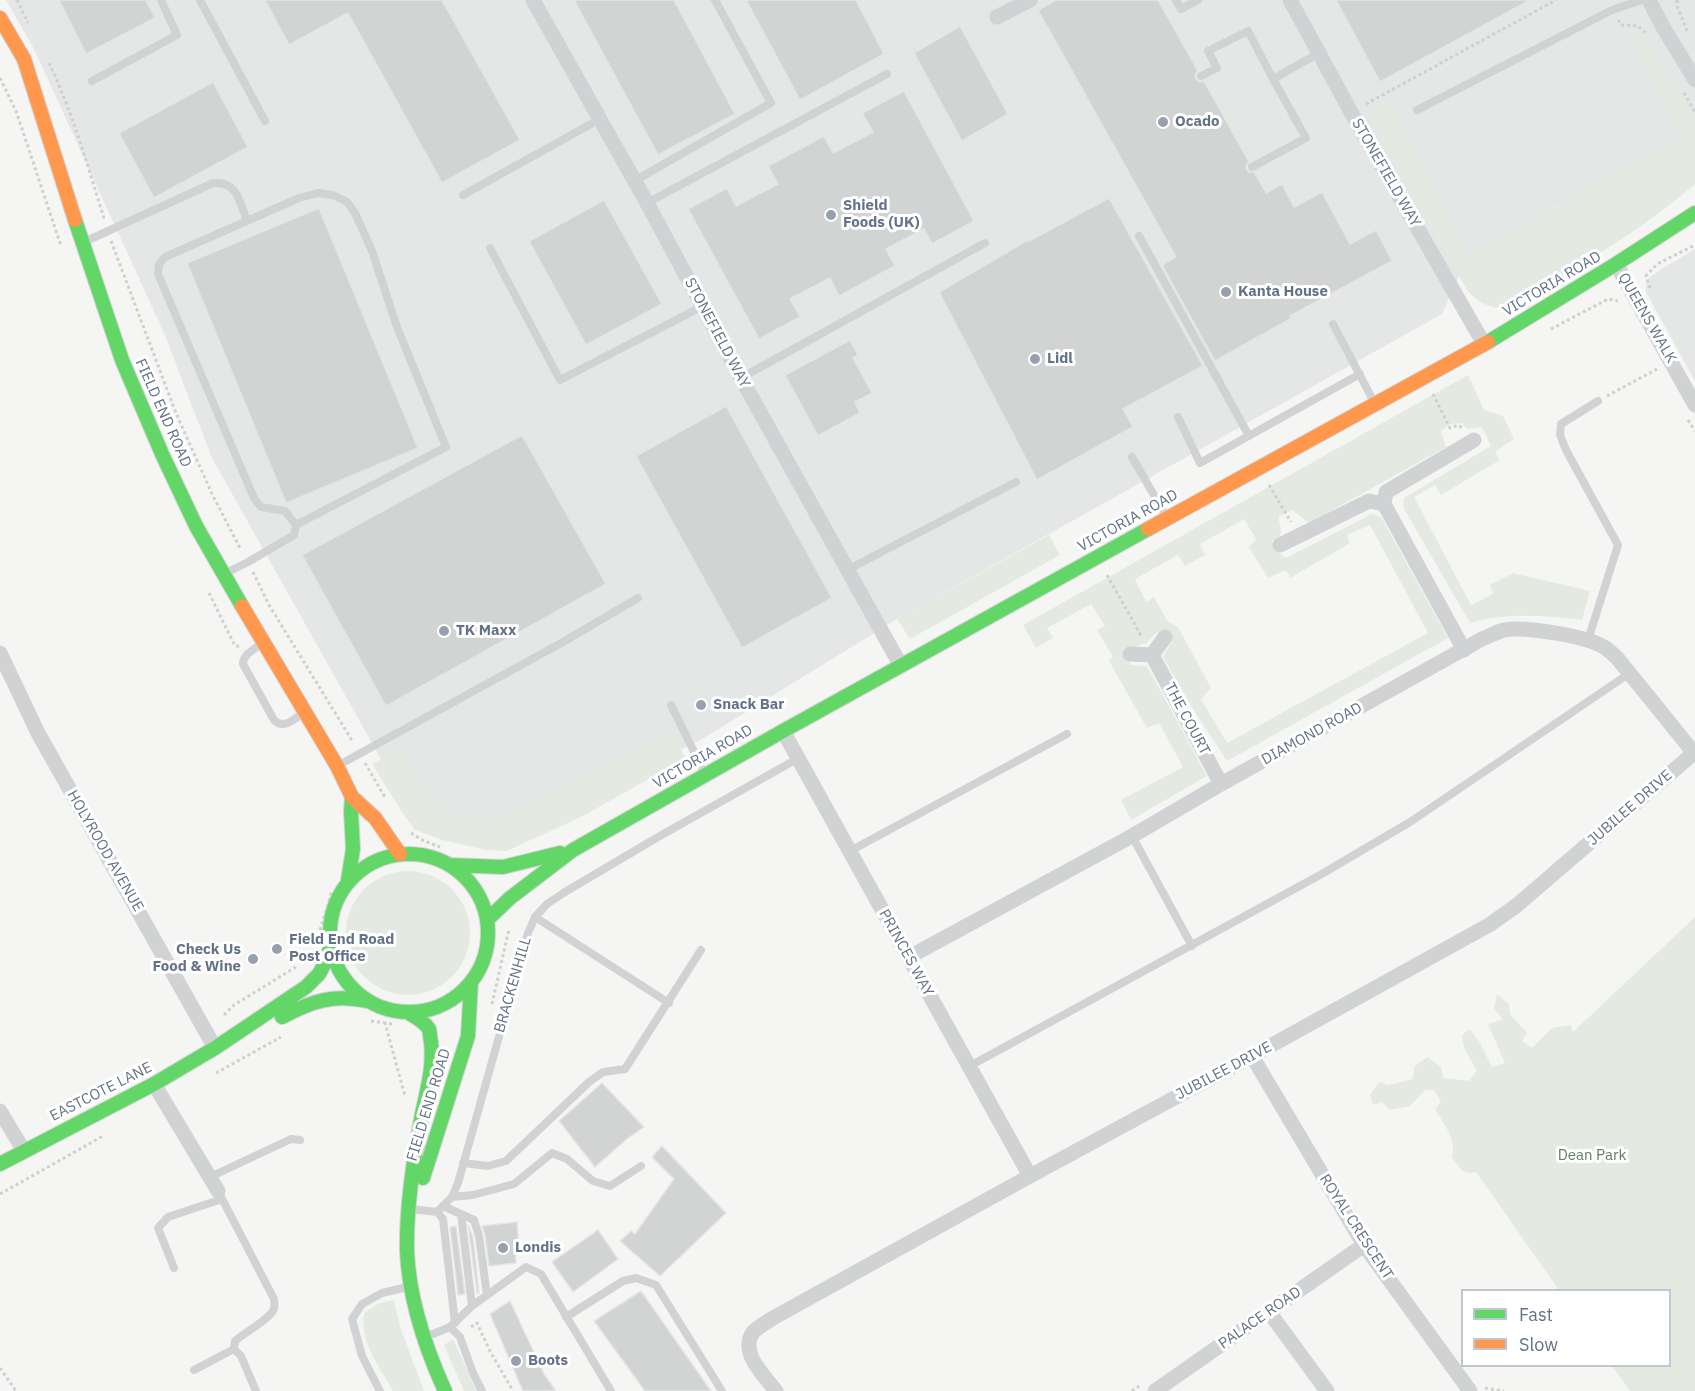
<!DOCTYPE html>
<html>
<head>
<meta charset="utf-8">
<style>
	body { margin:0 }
	#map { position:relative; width:1695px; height:1391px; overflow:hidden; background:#f5f6f4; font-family:"IBM Plex Sans",sans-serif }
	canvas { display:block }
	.legend { position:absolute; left:1461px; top:1289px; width:210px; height:78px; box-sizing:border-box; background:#fff; border:2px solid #c1c7cf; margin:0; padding:8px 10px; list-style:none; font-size:18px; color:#647287 }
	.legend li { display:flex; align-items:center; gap:12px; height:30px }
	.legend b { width:30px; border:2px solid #c1c7cf }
</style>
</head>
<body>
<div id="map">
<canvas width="1695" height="1391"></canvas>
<ul class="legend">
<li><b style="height:8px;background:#63d668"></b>Fast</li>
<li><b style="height:8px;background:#ff974d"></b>Slow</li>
</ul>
</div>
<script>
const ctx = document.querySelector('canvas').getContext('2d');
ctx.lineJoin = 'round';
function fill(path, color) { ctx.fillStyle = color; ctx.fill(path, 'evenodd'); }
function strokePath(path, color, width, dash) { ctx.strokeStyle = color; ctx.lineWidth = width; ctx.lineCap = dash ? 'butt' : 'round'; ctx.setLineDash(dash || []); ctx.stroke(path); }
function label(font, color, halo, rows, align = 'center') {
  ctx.font = font + ' "IBM Plex Sans",sans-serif'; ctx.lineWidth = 6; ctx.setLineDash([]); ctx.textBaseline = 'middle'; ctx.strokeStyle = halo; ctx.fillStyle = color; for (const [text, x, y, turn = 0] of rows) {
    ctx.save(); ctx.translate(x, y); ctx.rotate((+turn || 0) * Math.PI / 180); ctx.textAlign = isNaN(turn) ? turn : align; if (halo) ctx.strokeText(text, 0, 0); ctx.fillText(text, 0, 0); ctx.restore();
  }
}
fill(new Path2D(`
	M6,0H1695V123L1681,136L1469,254L1442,314L897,619L704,738L526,828L409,809L212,458L164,333L34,49Z
	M1695,249V381L1646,292V284L1649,278L1660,270Z`), '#e5e7e7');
fill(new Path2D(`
	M1635,29L1646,38L1663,62L1695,122V184C1639,233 1574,269 1511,306C1493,312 1479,303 1467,290L1366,110L1385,98L1469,254L1681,136L1623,30Z
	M1468,375L1484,410L1503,416L1514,439L1495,452L1500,460L1441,495L1435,485L1414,497L1471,605L1493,594L1490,585L1513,573L1590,591L1582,620C1543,616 1509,612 1470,623L1403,507L1404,498L1491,446L1482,427L1468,429L1461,423L1451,424L1441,431L1446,447L1309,523L1292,510L1278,517L1281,528L1280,537L1272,541L1278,552L1286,558L1372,514L1381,517L1448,638L1227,761L1191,706L1163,657L1172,641L1157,632L1146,643L1130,648V665L1147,666L1207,776L1131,820L1121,800L1183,767L1159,723L1147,728L1109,661L1113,657L1097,630L1105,626L1091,604L1047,628L1053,638L1036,648L1023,625ZM1244,519L1256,539L1249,547L1268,578L1286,570L1290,578L1350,543L1347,535L1370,525L1428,633L1227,743L1201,699L1211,688L1178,627L1168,622L1154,597L1146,602L1135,579L1178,555L1185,566L1205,555L1200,544Z
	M1049,535L1060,555L910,639L897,619Z
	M671,734L686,758L583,816L507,851L486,850L442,840L415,830L400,809L372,764L404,747L427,793L454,814L495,820Z
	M346 933a62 62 0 1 1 124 0a62 62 0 1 1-124 0Z
	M1695,917V1391H1630L1612,1366H1670V1290H1559L1476,1172L1471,1173L1462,1171L1452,1157C1457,1139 1444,1125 1435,1109L1441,1102L1434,1090H1425L1410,1106L1390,1110L1382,1102L1373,1105L1370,1095L1379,1082L1388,1085L1413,1079L1414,1067L1427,1057L1441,1067L1443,1078L1469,1081L1477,1071L1464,1048L1462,1035L1470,1029L1479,1041L1492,1067L1505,1063L1488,1024L1503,1019L1494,1009L1497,994L1509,1004L1510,1014L1527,1033L1522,1041L1532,1048L1552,1028L1571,1025L1573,1032Z
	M394,1300L400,1327L424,1391H393C380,1367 359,1342 364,1313L380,1303Z
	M453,1339L477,1391H464L444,1345Z`), '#e4e9e2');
const building = new Path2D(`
	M59,0H146L155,18L86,54Z
	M265,0H442L520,140L442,183L348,13L289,45Z
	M574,0H674L735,114L658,155Z
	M746,0H856L884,54L800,100Z
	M1056,0H1158L1198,71L1195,75L1196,79L1200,82L1204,81L1249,162L1246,166L1247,170L1249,172H1254L1266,193L1282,184L1294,207L1322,192L1350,244L1376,230L1392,261L1290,316L1292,318L1215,361L1162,265L1176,257L1038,10Z
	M1336,0H1530L1380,82Z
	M960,26L1008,114L962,141L914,53Z
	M213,82L248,147L154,198L119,133Z
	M904,91L974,221L932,244L924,229L886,249L895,266L839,296L830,278L790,299L800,317L759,339L688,209L727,188L736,206L778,184L768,166L824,136L833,153L873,132L862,113Z
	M1109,198L1203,366L1123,409L1133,427L1037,480L939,292L1028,240L1029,241Z
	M604,200L662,304L586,345L529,241Z
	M319,208L418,448L286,503L187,263Z
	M850,340L858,355L853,358L872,393L855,402L860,413L818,436L785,375Z
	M726,406L832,598L742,648L636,456Z
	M522,435L606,584L386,706L302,555Z
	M602,1083L644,1127L628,1138L595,1167L559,1121Z
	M662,1146L726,1213L660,1276L620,1241L631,1231L635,1234L674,1179L652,1157Z
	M517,1222L519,1251H515L516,1263L489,1266L485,1235L482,1226Z
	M468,1225L473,1237L479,1293H477Z
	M456,1226L465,1294L458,1295L450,1227Z
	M598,1230L618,1259L573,1292L552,1262Z
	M641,1291L711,1391H645L594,1321Z
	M510,1301L544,1374L556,1391H523L490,1314Z`);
fill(building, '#d2d4d4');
strokePath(building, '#e4e5e4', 1.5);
const fast = new Path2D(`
	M75,220L122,360L162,454L196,526L242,606
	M1488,342L1616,264L1695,213
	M330 933a79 79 0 1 1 158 0a79 79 0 1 1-158 0Z
	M449,865L503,867L560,853
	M348,880L353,849L351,811L352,797
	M487,920L510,898L573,850L783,731L1148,529
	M407,1012C414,1016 424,1021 429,1029C430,1032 430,1038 431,1042C434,1067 427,1090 422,1114C414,1156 406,1208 407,1251C409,1300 425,1347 445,1391
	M282,1017C312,1001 333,994 367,1001
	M0,1164L154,1084L215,1048L306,987L319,974L326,961L330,948
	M423,1178L468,1036L471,982`);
const slow = new Path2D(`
	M0,18L24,59L75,220
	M1148,529L1488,342
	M242,606L337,766L352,797L375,818L400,854`);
strokePath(fast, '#d2d4d5', 16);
strokePath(slow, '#d2d4d5', 16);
strokePath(new Path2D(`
	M17,0L28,23
	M1677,0V6L1688,33
	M1618,20L1621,25L1638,26L1647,34
	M49,63C73,113 88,168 105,221
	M0,78L16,111L61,246
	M1684,93L1695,112
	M1366,104L1556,0
	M111,241L176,413L212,494L241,550
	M1650,288L1646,276L1657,264L1695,245
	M1551,329L1608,299L1618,301
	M1433,394L1450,428L1458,425L1462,428
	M1607,396L1657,369
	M1688,420L1695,431
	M1269,485L1291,522
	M253,572L269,605L353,742
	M1107,575L1142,637
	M209,593L235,646H239
	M365,763L386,799
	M411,833L422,840L440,847
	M320,930L332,891
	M492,1004L509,929
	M224,1015L234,1005L296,967
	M371,1021L385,1023
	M392,1024L385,1023L405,1096
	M216,1073L281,1037
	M0,1194L103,1136
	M471,1327L477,1323L490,1351L513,1391
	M0,1368L16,1391
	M1485,1388L1504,1391
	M1132,1391L1139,1386`), '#cecfcf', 3, [3, 3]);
strokePath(new Path2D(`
	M200,0L265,121
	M1176,0L1181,9L1198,0
	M1201,76L1217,68L1208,51L1248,31L1273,79
	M92,81L177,35L161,0
	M1417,110L1612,10L1642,0
	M1252,167L1306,138L1273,79L1319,53
	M634,181L771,103L715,0
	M463,195L600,119
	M647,203L887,74
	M1139,236L1249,436
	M84,242L213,183C237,181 240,202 247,221
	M490,248L560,380L703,306
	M1333,324L1374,402
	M741,378L985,243
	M1178,417L1200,463L1360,374
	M1132,457L1166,516
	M847,570L1016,482
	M224,574L248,562L294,535L296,525L446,447L397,327L372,251L355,213L347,202L333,195L318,193L299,198L165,257L159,264L158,274L254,498L261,507L285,511L296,525
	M1588,640L1618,545L1566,450L1560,435L1561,424L1598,401
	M262,643C255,649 243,654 243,664L274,720C283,730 295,719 304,712
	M671,705L705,774
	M339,765L563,642L638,598
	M1132,836L1192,946
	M850,851L1067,734
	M535,917L669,1003
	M968,1067L1320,875L1410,822L1630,673
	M463,1163L488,1166L506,1161L589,1082L603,1072L625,1069L701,950
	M210,1177L291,1139L300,1140
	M452,1197L473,1195L514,1184L552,1153L567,1159L593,1181L610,1186L641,1166
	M443,1206L474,1220L479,1236L487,1295
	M410,1209L437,1212L452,1197L458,1183L528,933L535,917L547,904L565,892L658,837L797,759
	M437,1212L443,1219L455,1323
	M461,1214L472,1306
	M174,1268L158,1228L168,1217L222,1199
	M566,1317L623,1281L636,1278L656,1285L722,1391
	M450,1327L472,1306L526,1267L541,1274L611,1391
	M426,1334H433L450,1327L460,1337L473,1373L482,1391
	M234,1349L241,1356L256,1391
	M194,1370L234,1349L235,1341C244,1333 270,1319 274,1309C275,1305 274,1303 274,1299L218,1191
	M380,1391L362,1356L352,1319L362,1304L382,1293L407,1287`), '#d1d2d3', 8);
strokePath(new Path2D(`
	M533,0L647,203L741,378L901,666
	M1290,0L1351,112L1484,344
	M1649,0L1663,27L1695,80
	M997,17L1030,0
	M1616,264L1695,405
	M1384,504L1464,650
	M1280,545L1369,501L1384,504L1386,492L1474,440
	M0,653L38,733L215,1048
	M1130,654L1152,655L1165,637
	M1152,655L1221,784
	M783,731L1030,1176
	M909,957L1132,836L1221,784L1482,639C1489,636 1497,632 1504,630C1524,626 1586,636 1604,647C1609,650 1614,655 1618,659L1694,753
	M1252,1056L1364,1245L1470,1391
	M154,1084L218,1191
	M0,1111L24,1151
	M1269,1312L1327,1391
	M776,1391C764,1375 739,1353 753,1332C758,1327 767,1322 773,1318L1030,1176L1252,1056L1489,925L1516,906L1695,752
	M1155,1391L1364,1245`), '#d1d2d3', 15);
strokePath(fast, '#63d668', 14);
strokePath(slow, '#ff974d', 14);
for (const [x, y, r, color] of [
	[1163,122,6,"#97a0ad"],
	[831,215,6,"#97a0ad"],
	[1226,292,6,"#97a0ad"],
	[1035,359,6,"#97a0ad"],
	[444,631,6,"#97a0ad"],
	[701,705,6,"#97a0ad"],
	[277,949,6,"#97a0ad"],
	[253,959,6,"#97a0ad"],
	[503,1248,6,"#97a0ad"],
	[516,1361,6,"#97a0ad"]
]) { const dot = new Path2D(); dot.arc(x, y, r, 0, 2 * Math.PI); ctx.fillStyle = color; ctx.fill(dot); strokePath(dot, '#fff', 2); }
label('bold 15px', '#647287', '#fff', [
	["Ocado",1175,122],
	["Shield",843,206],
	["Foods (UK)",843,223],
	["Kanta House",1238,292],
	["Lidl",1047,359],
	["TK Maxx",456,631],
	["Snack Bar",713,705],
	["Field End Road",289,940],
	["Post Office",289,957],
	["Check Us",241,950,"right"],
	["Food & Wine",241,967,"right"],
	["Londis",515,1248],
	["Boots",528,1361]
], 'left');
label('15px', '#647287', '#fff', [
	["STONEFIELD WAY",1386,173,60],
	["VICTORIA ROAD",1552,284,-31],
	["QUEENS WALK",1647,318,60],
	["STONEFIELD WAY",717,333,62],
	["FIELD END ROAD",163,413,66],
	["VICTORIA ROAD",1128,521,-29],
	["THE COURT",1187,719,62],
	["DIAMOND ROAD",1312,734,-29],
	["VICTORIA ROAD",703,757,-30],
	["JUBILEE DRIVE",1630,808,-41],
	["HOLYROOD AVENUE",105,851,60],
	["PRINCES WAY",906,953,61],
	["BRACKENHILL",513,985,-74],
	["JUBILEE DRIVE",1224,1071,-28],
	["EASTCOTE LANE",101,1092,-27],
	["FIELD END ROAD",429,1105,-73],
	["ROYAL CRESCENT",1356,1227,57],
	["PALACE ROAD",1260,1318,-35]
]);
label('15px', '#647d63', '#fff', [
	["Dean Park",1592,1156]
]);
</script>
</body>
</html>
